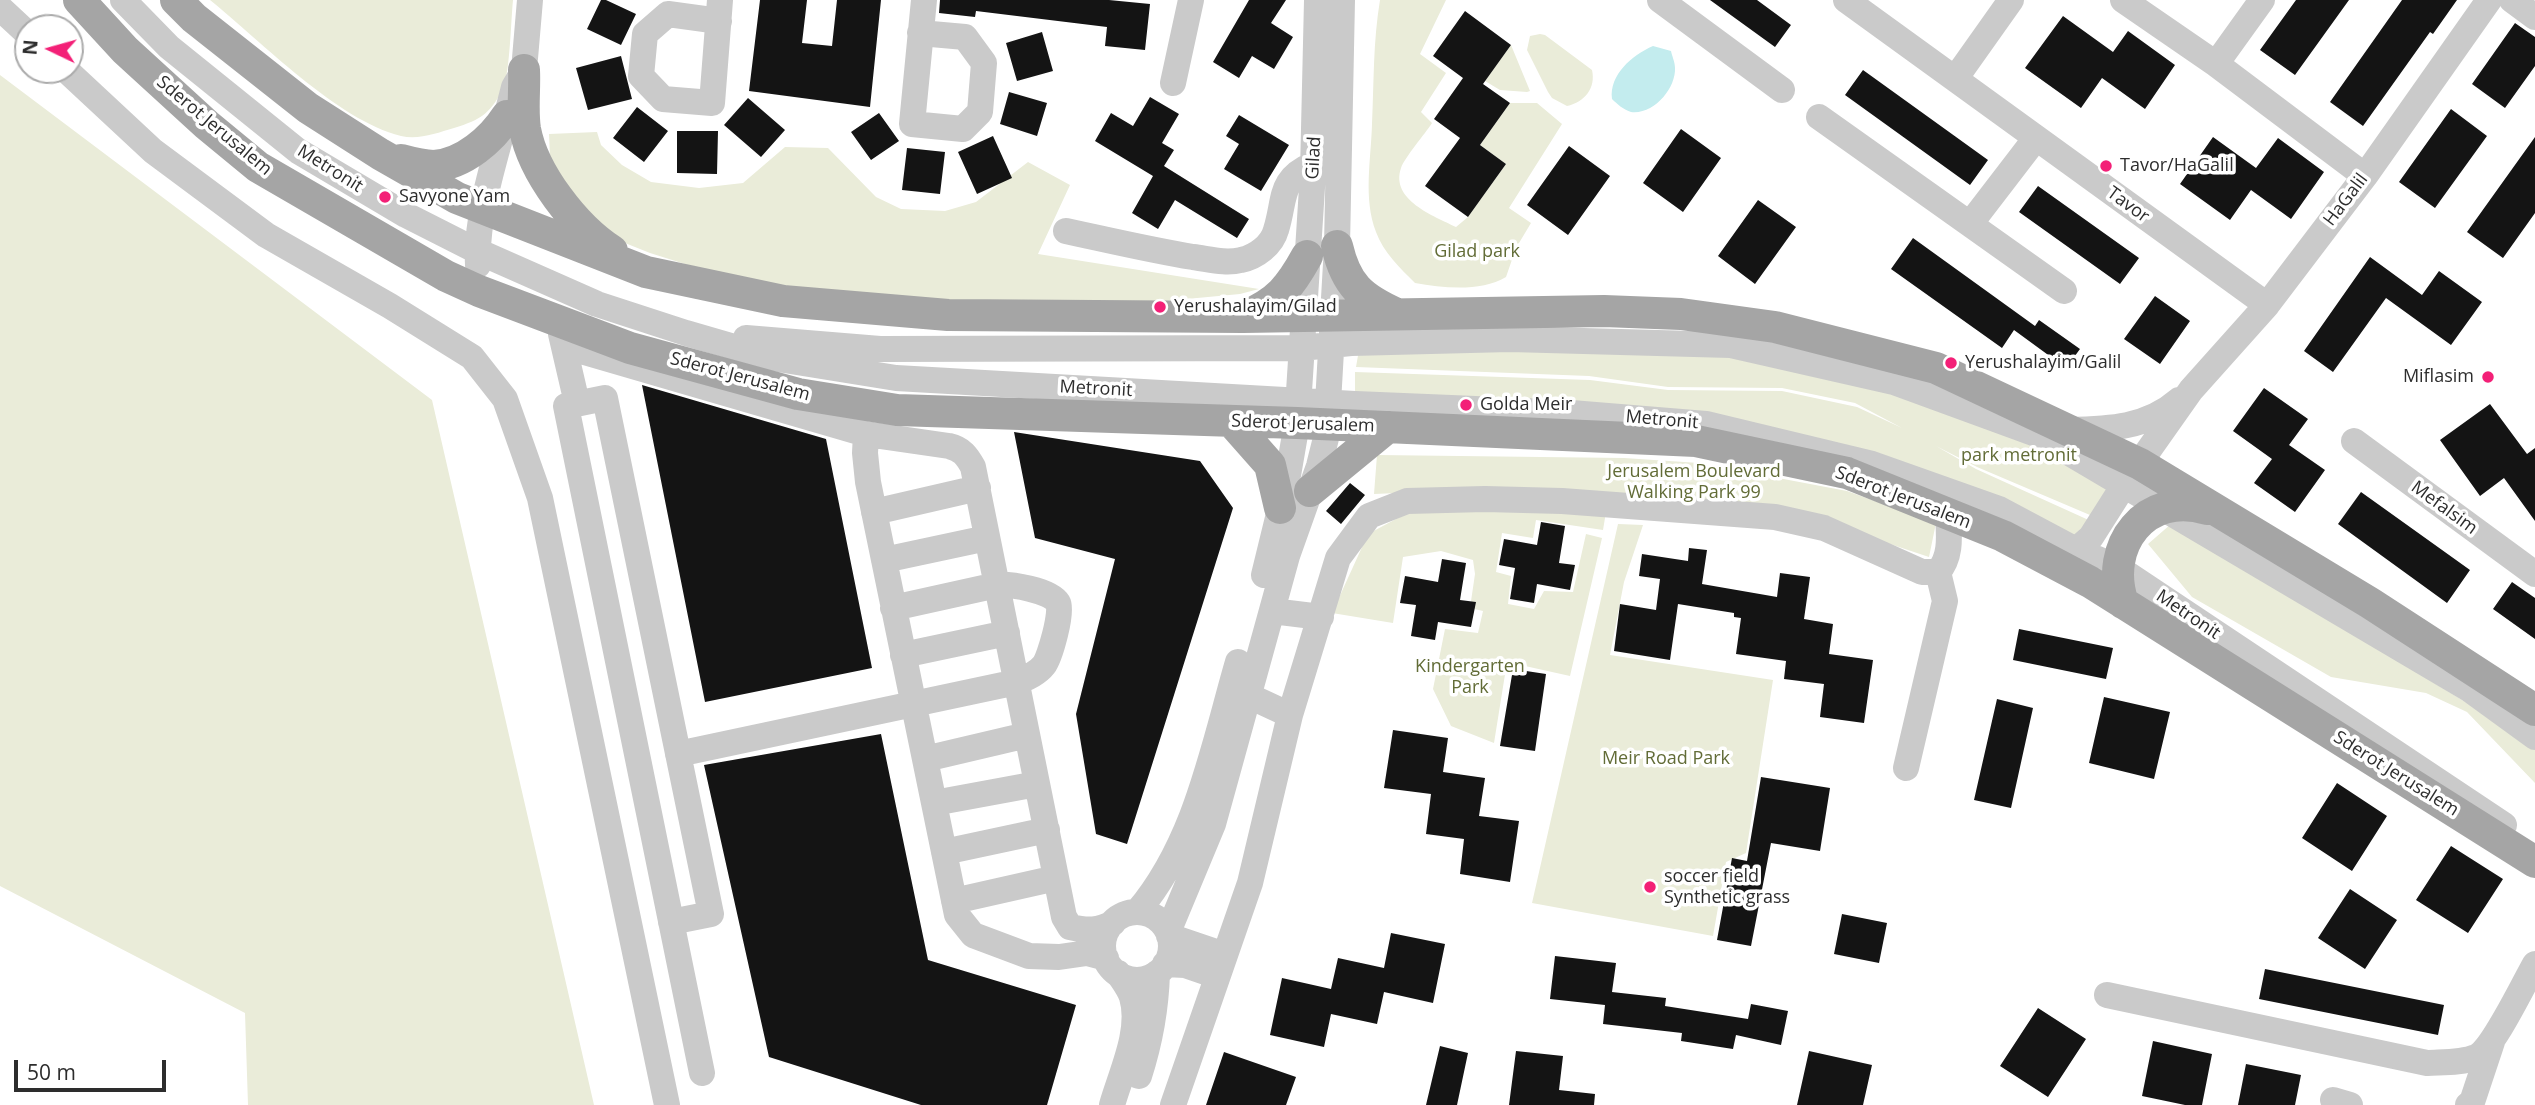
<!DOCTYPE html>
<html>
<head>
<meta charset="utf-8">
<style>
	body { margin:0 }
	#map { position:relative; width:2535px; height:1105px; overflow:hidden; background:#fff; font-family:"Open Sans",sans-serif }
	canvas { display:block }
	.north { position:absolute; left:14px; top:14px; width:70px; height:70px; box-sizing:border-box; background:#fff; border:2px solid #ababab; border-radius:50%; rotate:275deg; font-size:19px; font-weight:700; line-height:28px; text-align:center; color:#2d2d2d }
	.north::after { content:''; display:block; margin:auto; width:24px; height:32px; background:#f32077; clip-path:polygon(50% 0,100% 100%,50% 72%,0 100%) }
	.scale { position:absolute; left:14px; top:1060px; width:152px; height:32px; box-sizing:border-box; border:4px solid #2d2d2d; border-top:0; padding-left:9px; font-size:21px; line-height:24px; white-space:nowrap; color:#2d2d2d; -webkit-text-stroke:5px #fff; paint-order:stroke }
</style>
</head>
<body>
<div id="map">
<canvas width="2535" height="1105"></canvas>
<div class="north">N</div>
<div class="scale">50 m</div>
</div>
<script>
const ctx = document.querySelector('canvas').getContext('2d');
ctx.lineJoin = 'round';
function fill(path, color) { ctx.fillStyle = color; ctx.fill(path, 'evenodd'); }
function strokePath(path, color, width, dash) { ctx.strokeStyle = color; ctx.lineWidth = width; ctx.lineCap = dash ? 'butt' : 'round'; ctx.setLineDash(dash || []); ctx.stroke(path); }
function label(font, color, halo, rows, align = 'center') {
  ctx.font = font + ' "Open Sans",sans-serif'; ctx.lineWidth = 7; ctx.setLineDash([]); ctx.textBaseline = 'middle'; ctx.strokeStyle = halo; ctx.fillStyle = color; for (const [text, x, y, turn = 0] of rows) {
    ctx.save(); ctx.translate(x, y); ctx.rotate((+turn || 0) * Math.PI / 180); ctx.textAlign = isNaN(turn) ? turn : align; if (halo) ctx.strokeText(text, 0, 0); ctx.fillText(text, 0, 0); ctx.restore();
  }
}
fill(new Path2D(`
	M210,0H513C511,20 510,69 504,85C493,112 481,120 454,128C437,133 419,140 401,136C337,120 262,42 210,0Z
	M1380,0H1446L1420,54L1446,73L1421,112L1432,123C1425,134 1405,157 1401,168C1390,200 1434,216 1456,227L1468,217L1506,164L1480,145L1510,103H1537L1562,124L1509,208L1531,223L1516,248L1506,277C1481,292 1444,288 1415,283C1401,269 1383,252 1376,232C1363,198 1371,160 1372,124C1374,82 1373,42 1380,0Z
	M1540,34L1545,35L1592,70C1596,88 1585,102 1567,106L1552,98L1548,92L1527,50L1530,36Z
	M1511,45L1530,91L1527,92L1500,90L1485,81Z
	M0,75L432,400L594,1105H248L245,1013L0,886Z
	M597,132L601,145L622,165L651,182L699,188L743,183L785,147L828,148L876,197L901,209L945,211L976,202L1028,162L1070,185L1038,254L1259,289L1240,294L1101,307L940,308L742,282L650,253L600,233L569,200L550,157L549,134Z
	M1360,344L1731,345L2036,434L2116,486L2097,518L1977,467L1936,446L1976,469L2093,522L2070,542L1872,464L1355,404V372L1590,380L1668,390L1782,391L1857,407L1902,428L1855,403L1782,388L1668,387L1589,376L1356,367Z
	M1377,455L1624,458L1699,463L1847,491L1936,523L1929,557L1839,527L1421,492L1374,494Z
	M1485,507L1606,512L1603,530L1536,520L1533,538L1502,533L1496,572L1511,576L1508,604L1534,609L1544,591L1573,592L1586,534L1602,538L1570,676L1507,662L1494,743L1451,726L1433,689L1445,629L1478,633L1483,611L1470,608L1475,574L1473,560L1441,551L1403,557L1393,623L1332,613L1368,534L1409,512Z
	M1618,524L1643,525L1624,582L1610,655L1773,680L1746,853L1726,862L1713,936L1532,903Z
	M2171,524L2535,744V783L2467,712L2426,693L2331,677L2192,597L2148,544Z`), '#eaecd9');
fill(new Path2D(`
	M1653,46L1671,51C1672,56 1675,62 1675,68C1676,88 1654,115 1631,112C1624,110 1617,104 1612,99C1609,75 1632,55 1653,46Z`), '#c3ecee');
fill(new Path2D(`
	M601,0H606L636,14L621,45L587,29Z
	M760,0H807L802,43L832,46L837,0H881L870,107L749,91Z
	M940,0H1109L1150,4L1145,50L1105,46L1107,27L976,11L975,17L939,13Z
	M1249,0H1286L1271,23L1293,37L1274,69L1252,56L1239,78L1213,62Z
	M1710,0H1757L1791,25L1775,47Z
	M2296,0H2349L2295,75L2260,50Z
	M2402,0H2457L2433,34L2430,32L2363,126L2330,102Z
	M1465,11L1511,45L1483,84L1510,103L1480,145L1506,164L1468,217L1425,186L1460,138L1434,119L1463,78L1433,56Z
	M2063,16L2113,52L2128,31L2175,65L2145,109L2102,78L2081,108L2025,68Z
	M2515,23L2535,37V66L2505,108L2472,84Z
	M1042,32L1053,71L1017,81L1006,43Z
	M621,56L632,99L588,110L576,68Z
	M1863,70L1988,160L1970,185L1845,95Z
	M1009,92L1047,103L1037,136L1000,124Z
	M1150,97L1179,114L1162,143L1174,150L1164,166L1249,219L1237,238L1175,200L1158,229L1132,213L1153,176L1095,141L1111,113L1133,126Z
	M748,98L785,130L761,157L724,125Z
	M637,107L668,131L644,162L613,138Z
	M2451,109L2487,136L2435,208L2399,182Z
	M879,113L899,141L871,160L851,132Z
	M1239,115L1289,145L1261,191L1224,169L1239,144L1226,136Z
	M1681,129L1721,158L1683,212L1643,183Z
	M677,131H718L717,174L677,173Z
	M993,136L1012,178L977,194L958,152Z
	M2213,137L2256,168L2278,138L2324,172L2291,219L2251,190L2230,220L2180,184Z
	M2535,137V213L2503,258L2467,232Z
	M1569,146L1610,176L1568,235L1527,205Z
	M907,148L945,152L940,194L902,190Z
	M2038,186L2139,258L2120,284L2019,212Z
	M1758,200L1796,227L1755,284L1718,256Z
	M1913,238L2035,326L2039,320L2080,349L2066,368L2014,330L2002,348L1891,269Z
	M2370,257L2422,295L2439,271L2482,302L2451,345L2386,298L2333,372L2304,351Z
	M2155,296L2190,321L2160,364L2124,339Z
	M642,385L826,439L872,668L705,702Z
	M2264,388L2308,419L2289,445L2325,470L2295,512L2254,483L2272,459L2233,431Z
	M2490,404L2527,454L2535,448V521L2504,478L2480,496L2440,440Z
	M1014,432L1200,461L1233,508L1127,844L1096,834L1076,714L1115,559L1035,538Z
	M1350,483L1365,495L1341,524L1326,511Z
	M2361,492L2470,570L2447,603L2338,524Z
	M1541,522L1565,526L1559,563L1575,565L1570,590L1537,584L1534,603L1510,599L1515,568L1499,565L1504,539L1537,545Z
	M1689,548L1707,550L1702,584L1777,597L1780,573L1810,577L1804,619L1833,624L1829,654L1873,660L1864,723L1820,717L1824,684L1784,679L1786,661L1736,654L1741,618L1734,617V613L1678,604L1670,660L1614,651L1620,604L1656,610L1660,579L1639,576L1642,554L1688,561Z
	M1442,559L1466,563L1460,600L1476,602L1471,627L1438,622L1435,640L1411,636L1416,605L1400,603L1405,576L1438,582Z
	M2512,582L2535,598V639L2493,609Z
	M2019,629L2113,648L2106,679L2013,660Z
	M1513,669L1546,674L1535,751L1500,746Z
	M2104,697L2170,712L2154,779L2089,763Z
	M1997,699L2033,708L2011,808L1974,800Z
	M1393,730L1448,738L1443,772L1485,778L1479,816L1519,821L1510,882L1460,874L1464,839L1426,834L1431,794L1384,788Z
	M881,734L928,960L1076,1005L1047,1105H921L769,1057L704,765Z
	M1761,777L1830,788L1820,851L1771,843L1751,946L1717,940L1732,858L1747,861Z
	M2337,783L2387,816L2352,871L2302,838Z
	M2451,846L2503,879L2468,933L2416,900Z
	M2350,889L2397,920L2365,969L2318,938Z
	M1842,914L1887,923L1879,963L1834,954Z
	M1391,933L1445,944L1433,1003L1384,992L1377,1024L1331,1014L1324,1047L1270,1035L1282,978L1331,989L1338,958L1384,968Z
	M1555,956L1616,963L1612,992L1666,998L1665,1006L1748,1019L1751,1004L1788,1011L1781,1045L1736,1035L1733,1049L1681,1041L1682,1033L1603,1024L1605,1005L1550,999Z
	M2265,969L2444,1005L2438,1035L2259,999Z
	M2038,1008L2086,1039L2048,1097L2000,1066Z
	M2153,1041L2212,1054L2202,1105H2185L2142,1096Z
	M1440,1046L1468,1053L1457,1105H1426Z
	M1516,1051L1563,1056L1559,1090L1595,1094L1594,1105H1509Z
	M1809,1051L1872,1065L1863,1105H1797Z
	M1224,1052L1296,1077L1286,1105H1206Z
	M2246,1064L2301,1075L2295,1105H2238Z`), '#141414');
strokePath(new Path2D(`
	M123,0L169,47L298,151L406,215L477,251L597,304L686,333L772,358L896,378L1355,404L1571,413L1706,424L1872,464L1999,509L2076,550L2117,567L2504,825
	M1660,0L1782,90
	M1846,0L2267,305
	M2123,0L2216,64L2365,176
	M2512,0L2535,17
	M0,8L28,34
	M719,21L668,14L645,34L641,76L663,99L712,103L720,0
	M920,33L965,37L984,63L980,112L963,129L912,124L924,0
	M2216,64L2262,0
	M66,70L153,151L266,235L390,306L472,357L505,399L540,498L667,1105
	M1955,79L2011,0
	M1173,83L1191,0
	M1819,117L2064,291
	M1970,224L2036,138
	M1066,231C1108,240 1150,250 1193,257C1209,259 1225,264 1241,260C1256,257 1272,245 1276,230C1286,198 1278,179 1314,164
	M478,265C475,211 501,141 514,87L524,70L530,0
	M561,334L577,403
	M746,338L880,349L1301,348L1351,343L1510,339L1731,345L1894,382L2039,435L2469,689L2535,737
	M564,346L866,434L949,446C962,449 967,456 973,467L1064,917L1070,927C1088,931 1098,931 1113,923
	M2068,430C2109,429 2147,428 2179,400
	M866,434L865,453L868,482L957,915L973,935L1029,956L1059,957L1087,953L1106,958
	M2354,441L2535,574
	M874,512L978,488
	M2060,551L2076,550L2091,537L2124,485L2191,390L2267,305L2365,176L2489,0
	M884,560L987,538
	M1264,575L1287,481L1297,423L1313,172L1317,0
	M1272,611L1321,617
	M903,655L1007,633
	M1247,695L1290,715
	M678,754L1017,682C1026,678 1037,674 1044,665C1050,657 1063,611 1058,603C1050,590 1011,584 997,585L893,608
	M925,759L1027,735
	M1906,768L1945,601L1938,572
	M934,803L1037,784
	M944,852L1047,830
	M954,901L1056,878
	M1137,912C1196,843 1213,748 1238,662
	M1103 946a34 34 0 1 1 68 0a34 34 0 1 1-68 0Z
	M671,922L711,914L605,398L566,406L702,1073
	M1168,932L1213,824L1287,556L1319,466L1326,438L1337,246L1342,0
	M1169,936L1225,955
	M1165,964L1185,965L1217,976
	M2107,995L2427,1063C2442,1062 2462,1063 2476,1057C2493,1049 2524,983 2535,964
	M1139,1076C1150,1042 1156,1009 1157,973
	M2333,1100L2350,1105
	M1112,1105C1121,1073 1142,1031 1132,997C1129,988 1123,981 1118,973
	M1173,1105L1250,883L1290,715L1338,558L1369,516L1407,501L1485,499L1562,501L1775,517L1824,528L1922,572H1938C1952,556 1949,535 1948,515
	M2468,1105L2472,1102L2492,1042`), '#cacaca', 26);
strokePath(new Path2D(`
	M79,0L125,50L207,125L258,167L446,276L479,291L630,348L798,394L897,410L1297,423L1696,441L1847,473L2003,536L2090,582L2535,862
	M176,0L194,18L308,108L380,154L457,198L646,272L783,301L948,315L1243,317L1604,311L1681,314L1775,327L1936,368L2140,464L2370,603L2535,710
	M524,70C525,89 522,110 525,129C533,173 575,227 612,251
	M401,160C412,163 423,166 434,166C464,164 492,139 507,116
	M1337,246C1346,285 1361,298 1397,314
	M1245,316C1278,302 1290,287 1307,256
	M1232,422L1270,465L1280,508
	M1310,491L1388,427
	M2123,603C2103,546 2146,490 2207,509`), '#a5a5a5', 32);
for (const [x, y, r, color] of [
	[2106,166,7,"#f32077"],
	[385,197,7,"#f32077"],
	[1160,307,7,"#f32077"],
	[1951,363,7,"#f32077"],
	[2488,377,7,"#f32077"],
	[1466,405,7,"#f32077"],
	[1650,887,7,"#f32077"]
]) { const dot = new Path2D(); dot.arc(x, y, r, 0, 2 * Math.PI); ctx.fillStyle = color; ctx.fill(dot); strokePath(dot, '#fff', 2.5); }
label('18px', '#2d2d2d', '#fff', [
	["Sderot Jerusalem",214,126,40],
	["Gilad",1314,158,-87],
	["Metronit",330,169,32],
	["HaGalil",2346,200,-53],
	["Tavor",2128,205,36],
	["Sderot Jerusalem",740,377,15],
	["Metronit",1096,389,3],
	["Metronit",1662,420,5],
	["Sderot Jerusalem",1303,424,2],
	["Sderot Jerusalem",1903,498,21],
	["Mefalsim",2444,508,36],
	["Metronit",2188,615,34],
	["Sderot Jerusalem",2396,774,32]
]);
label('18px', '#2d2d2d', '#fff', [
	["Tavor/HaGalil",2120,166],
	["Savyone Yam",399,197],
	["Yerushalayim/Gilad",1174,307],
	["Yerushalayim/Galil",1965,363],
	["Miflasim",2474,377,"right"],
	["Golda Meir",1480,405],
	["soccer field",1664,877],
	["Synthetic grass",1664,898]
], 'left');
label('18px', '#626c37', '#fff', [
	["Gilad park",1477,252],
	["park metronit",2019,456],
	["Jerusalem Boulevard",1694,472],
	["Walking Park 99",1694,493],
	["Kindergarten",1470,667],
	["Park",1470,688],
	["Meir Road Park",1666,759]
]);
</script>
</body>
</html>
